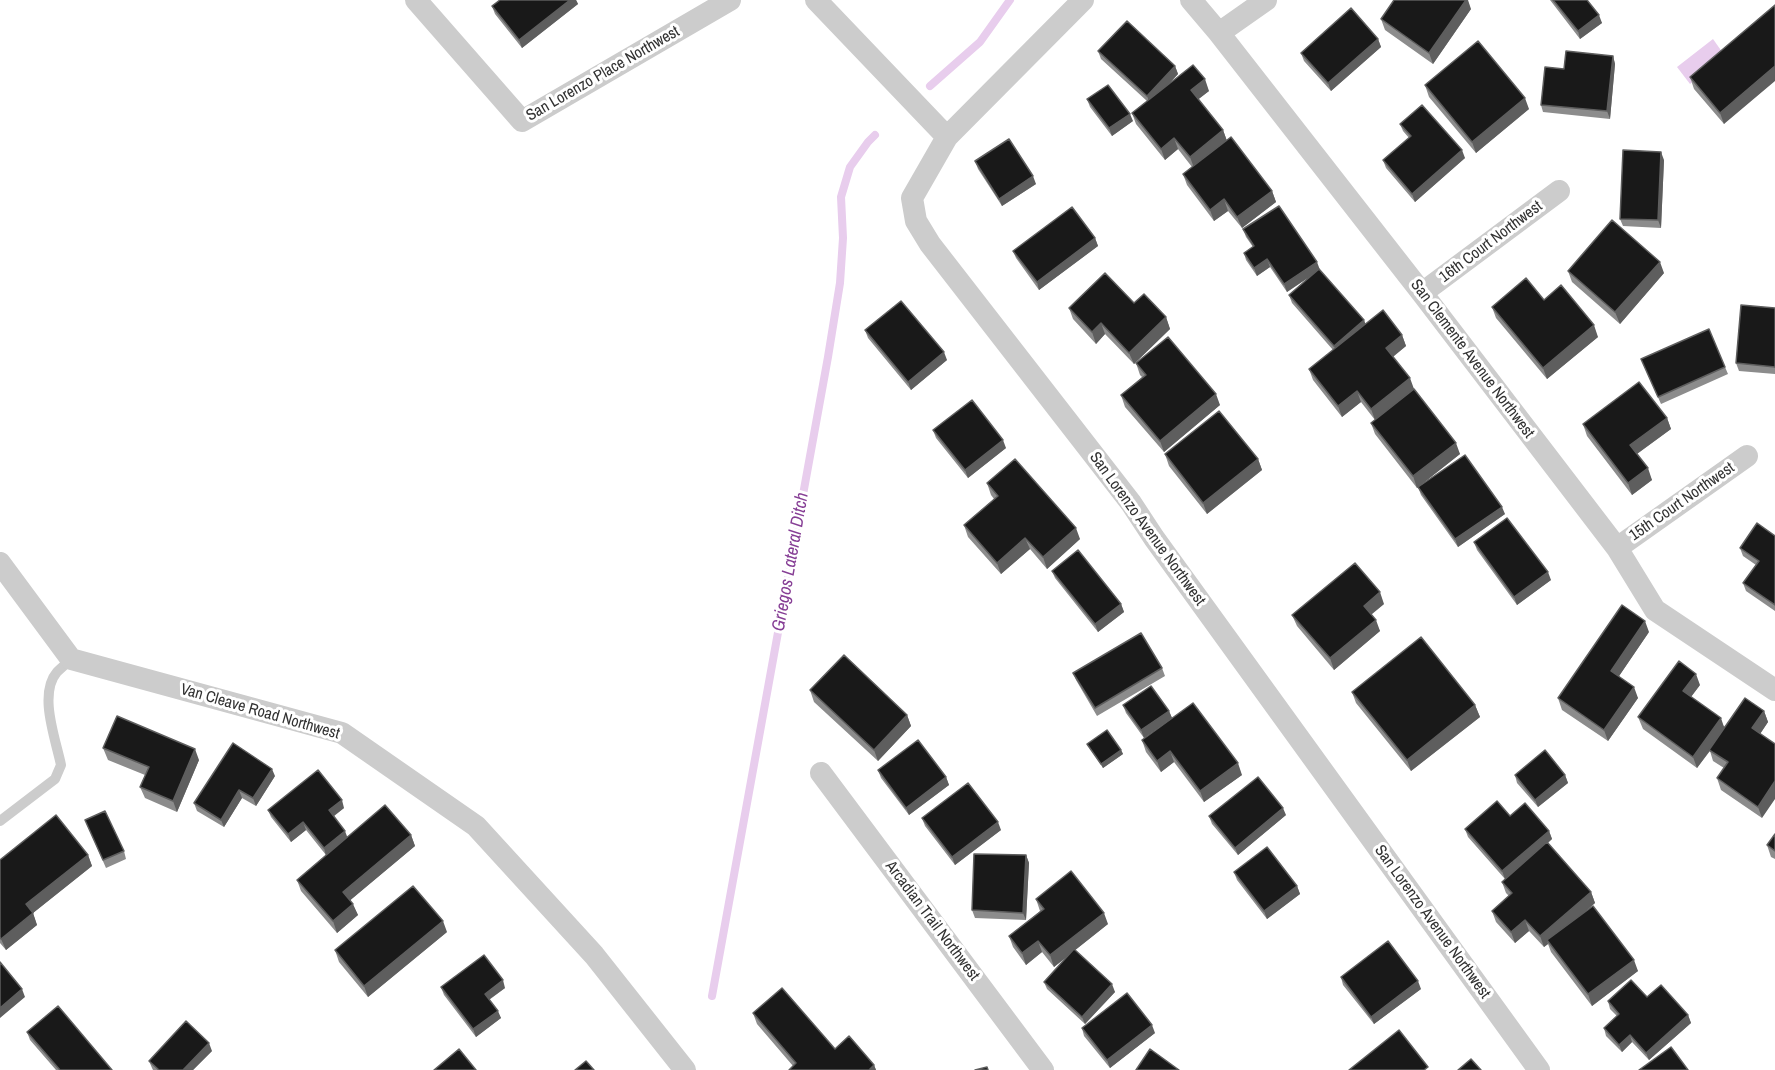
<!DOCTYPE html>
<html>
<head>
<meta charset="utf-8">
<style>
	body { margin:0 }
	canvas { display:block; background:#fff }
</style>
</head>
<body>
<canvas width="1775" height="1070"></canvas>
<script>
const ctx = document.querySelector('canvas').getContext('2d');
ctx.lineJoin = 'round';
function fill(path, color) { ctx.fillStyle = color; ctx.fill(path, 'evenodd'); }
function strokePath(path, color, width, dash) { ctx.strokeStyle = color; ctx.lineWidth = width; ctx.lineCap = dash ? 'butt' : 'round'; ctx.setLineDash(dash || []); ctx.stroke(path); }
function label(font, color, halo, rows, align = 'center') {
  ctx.font = font + ' "Archivo Narrow",sans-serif'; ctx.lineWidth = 6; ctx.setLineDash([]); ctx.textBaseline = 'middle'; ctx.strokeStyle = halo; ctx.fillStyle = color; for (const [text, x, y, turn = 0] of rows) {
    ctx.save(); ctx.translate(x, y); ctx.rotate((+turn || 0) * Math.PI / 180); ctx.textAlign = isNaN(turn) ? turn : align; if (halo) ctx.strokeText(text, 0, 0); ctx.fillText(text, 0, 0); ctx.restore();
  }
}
fill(new Path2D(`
	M1713,39L1725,56L1690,84L1677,67Z`), '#e8cded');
strokePath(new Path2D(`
	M930,86L980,42L1010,0
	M712,996L828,357L840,283L843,238L841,197L850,167L868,142L875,135`), '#e8cded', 8);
strokePath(new Path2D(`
	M0,821L55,779L61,765C56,740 38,694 57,672C61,668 66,664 71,659`), '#ccc', 10);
strokePath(new Path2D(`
	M416,0L522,121L730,0
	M816,0L947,137L912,198L916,221L930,244L1131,503L1154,538L1539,1070
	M1191,0L1219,33L1422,293L1617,548L1655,610L1775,690
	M1219,33L1266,0
	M947,137L1083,0
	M1422,293L1559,191
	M1617,548L1747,456
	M0,563L71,659L342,733L476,826L594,955L685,1070
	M821,773L1043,1070`), '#ccc', 22);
fill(new Path2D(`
	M500,0H576L578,4L522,48L495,14L492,6Z
	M1550,0H1587L1602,23L1580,39Z
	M1775,5L1724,124L1694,89L1690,77Z
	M1471,9L1433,64L1385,30L1381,19Z
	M1378,39L1381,47L1331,91L1304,61L1301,53Z
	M1098,51L1175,66L1178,74L1170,83L1209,91L1198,99L1223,130L1227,141L1272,191L1276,202L1242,228L1228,211L1214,221L1187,185L1183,174L1192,167L1178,149L1165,160L1136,124L1132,113L1147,101L1101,59Z
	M1613,56L1615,64L1610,119L1543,112L1541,105L1564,69Z
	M1425,85L1529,109L1476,153L1429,97Z
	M1087,99L1133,121L1112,136L1090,107Z
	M1400,124L1465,158L1415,202L1386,168L1383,160L1409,138L1403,131Z
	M1664,160L1661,228L1623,226L1620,219Z
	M975,161L1036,184L1002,206L978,169Z
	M1243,229L1319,270L1364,320L1365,324L1402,335L1406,346L1393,357L1414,389L1460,454L1417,488L1375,434L1371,423L1375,420L1361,402L1342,417L1313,380L1309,369L1333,350L1292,303L1289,295L1311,275L1287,292L1270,267L1257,276L1246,260L1244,253L1253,247L1246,237Z
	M1095,238L1098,246L1039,290L1016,258L1013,251Z
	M1568,271L1664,273L1620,324L1572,282Z
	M1544,300L1598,337L1547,379L1496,318L1492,307Z
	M1134,303L1166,317L1170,329L1134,364L1105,334L1096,344L1073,319L1069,308Z
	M1775,308V374L1739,371L1736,363Z
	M865,330L947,360L911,390L868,338Z
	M1641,359L1725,367L1728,374L1661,404Z
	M1136,363L1220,405L1164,452L1125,407L1121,395L1142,377L1140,375Z
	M1667,418L1671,429L1637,454L1652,480L1632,495L1587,436L1583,424Z
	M933,430L1006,448L968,478L936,438Z
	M1165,454L1258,459L1262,470L1207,514L1169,466Z
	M987,483L1080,539L1047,569L1030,549L1001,574L968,537L964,525L994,499L991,495Z
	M1418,487L1505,514L1458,547L1421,495Z
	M1775,536V611L1746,591L1743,583L1756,565L1743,556L1740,548Z
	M1474,542L1551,580L1517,605L1477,550Z
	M1052,571L1121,604L1124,612L1098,632L1055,578Z
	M1384,604L1371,615L1380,631L1334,670L1297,626L1292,615Z
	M1649,632L1619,676L1638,698L1608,741L1562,710L1558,698Z
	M1162,668L1165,676L1097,716L1076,680L1073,673Z
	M1700,685L1691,697L1725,727L1764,711L1768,722L1760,734L1762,818L1721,790L1717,778L1724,768L1713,761L1710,751L1697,768L1643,729L1638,717Z
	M810,690L907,715L911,726L878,761L814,702Z
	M1352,692L1475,705L1480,717L1411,771L1356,703Z
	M1123,705L1169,711L1172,718L1144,738L1126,713Z
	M1142,740L1242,775L1204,802L1174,762L1161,772L1146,752Z
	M1087,744L1121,750L1123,754L1103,768Z
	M103,748L199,760L177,812L145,798L140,787L145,775L108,760Z
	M878,770L946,777L949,785L909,815L881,778Z
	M1515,775H1565L1568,783L1538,807L1517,783Z
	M275,776L256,806L242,798L224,827L197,811L194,803Z
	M344,808L333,817L347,837L411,835L415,846L350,900L358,915L337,933L301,891L297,880L326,855L306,830L291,842L271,817L268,810Z
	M1286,815L1238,855L1212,824L1209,816Z
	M922,818L1001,830L955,865L925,826Z
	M85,820L124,851L126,859L106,868Z
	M1465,829L1549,831L1552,839L1548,843L1591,892L1595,903L1585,912L1638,971L1592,1006L1551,952L1548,944L1544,947L1529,931L1515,943L1496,922L1492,911L1509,896L1506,893L1502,882L1505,879L1468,837Z
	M1775,834V859L1771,857L1767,845Z
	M88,855L92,866L33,913L37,925L6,950L0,943V860Z
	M1026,855L1029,863L1026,920L975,918L972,910Z
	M1234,872L1297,886L1300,894L1267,919L1237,880Z
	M1036,899L1108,924L1075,950L1115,992L1085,1024L1047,989L1044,982L1069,955L1054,967L1042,952L1026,965L1013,947L1009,936L1040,911Z
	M447,932L368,997L339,962L335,950Z
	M1341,977L1421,989L1374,1024L1343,985Z
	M441,987L505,988L489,1000L501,1018L476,1037L444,995Z
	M1647,997L1688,1015L1691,1023L1649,1060L1632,1042L1622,1052L1606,1036L1604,1028L1617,1016L1610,1009L1608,1001Z
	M753,1013L874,1065L876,1070H789L793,1066L757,1024Z
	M1082,1028L1155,1033L1110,1068L1084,1036Z
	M27,1032L112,1070H56L30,1040Z
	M212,1051L193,1070H153L152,1068L149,1061Z`), '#8c8c8c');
fill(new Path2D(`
	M570,0H576L578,4L522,48L519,40Z
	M1466,0H1468L1471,9L1433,64L1429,53Z
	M1599,15L1602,23L1580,39L1578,31Z
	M1378,39L1381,47L1331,91L1328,83Z
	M1613,56L1615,64L1610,119L1607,111Z
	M1175,66L1178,74L1150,104L1147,96Z
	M1775,66V81L1724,124L1720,113Z
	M1205,79L1209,91L1195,102L1191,90Z
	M1525,98L1529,109L1476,153L1472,142Z
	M1130,114L1133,121L1112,136L1109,128Z
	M1223,130L1227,141L1194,168L1190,157Z
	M1174,138L1178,149L1165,160L1161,149Z
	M1462,150L1465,158L1415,202L1412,194Z
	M1661,152L1664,160L1661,228L1658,220Z
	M1033,176L1036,184L1002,206L999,199Z
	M1272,191L1276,202L1242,228L1237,217Z
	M1224,199L1228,211L1214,221L1210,210Z
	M1095,238L1098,246L1039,290L1037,282Z
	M1267,259L1270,267L1257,276L1254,268Z
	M1317,262L1320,270L1287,292L1284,284Z
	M1660,262L1664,273L1620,324L1615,312Z
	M1166,317L1170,329L1134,364L1129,353Z
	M1364,320L1367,328L1337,354L1334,346Z
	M1101,323L1105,334L1096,344L1092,332Z
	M1594,325L1598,337L1547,379L1543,368Z
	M1402,335L1406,346L1390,359L1386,348Z
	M944,352L947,360L911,390L908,382Z
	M1410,378L1414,389L1375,420L1371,409Z
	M1357,391L1361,402L1342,417L1338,406Z
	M1216,394L1220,405L1164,452L1160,441Z
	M1667,418L1671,429L1634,456L1630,445Z
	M1003,440L1006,448L968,478L965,470Z
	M1456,443L1460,454L1417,488L1413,476Z
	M1258,459L1262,470L1207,514L1203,503Z
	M1648,468L1652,480L1632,495L1628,483Z
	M1502,507L1505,514L1458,547L1455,539Z
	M1076,528L1080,539L1047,569L1043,557Z
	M1025,538L1030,549L1001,574L997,563Z
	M1548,572L1551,580L1517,605L1514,597Z
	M1380,592L1384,604L1368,617L1364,606Z
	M1121,604L1124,612L1098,632L1095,624Z
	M1376,620L1380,631L1334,670L1330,658Z
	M1645,621L1649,632L1615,682L1611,671Z
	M1696,674L1700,685L1687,702L1683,691Z
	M1634,687L1638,698L1608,741L1604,730Z
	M1475,705L1480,717L1411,771L1407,760Z
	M1169,711L1172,718L1144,738L1141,730Z
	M1764,711L1768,722L1756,740L1752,728Z
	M907,715L911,726L878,761L874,750Z
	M1721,718L1725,730L1697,768L1693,757Z
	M195,749L199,760L177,812L173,801Z
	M1121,750L1123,754L1103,768L1101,764Z
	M1170,751L1174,762L1161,772L1157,761Z
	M1238,763L1242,775L1204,802L1200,791Z
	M272,769L275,776L256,806L253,798Z
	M1565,775L1568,783L1538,807L1535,800Z
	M946,777L949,785L909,815L906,808Z
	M1775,781V799L1762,818L1758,807Z
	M239,790L242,798L224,827L221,820Z
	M342,800L344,808L331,818L329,810Z
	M1283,808L1286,815L1238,855L1235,848Z
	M303,822L306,830L291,842L288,834Z
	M998,822L1001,830L955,865L952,857Z
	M345,831L348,839L326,856L324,848Z
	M1549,831L1552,839L1505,879L1502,871Z
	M411,835L415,846L347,903L343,892Z
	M88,855L92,866L33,913L37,925L6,950L1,939L26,904Z
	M1026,855L1029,863L1026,920L1023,913Z
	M1297,886L1300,894L1267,919L1264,911Z
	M1591,892L1595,903L1549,943L1547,940L1548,944L1544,947L1540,936Z
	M353,904L358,915L337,933L333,921Z
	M1104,913L1108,924L1054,967L1050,955Z
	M1525,920L1529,931L1515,943L1511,932Z
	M443,921L447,932L368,997L364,986Z
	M1038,941L1042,952L1026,965L1022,953Z
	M1634,960L1638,971L1592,1006L1588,994Z
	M503,980L505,988L487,1001L485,994Z
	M1418,981L1421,989L1374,1024L1371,1017Z
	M1112,984L1115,992L1085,1024L1082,1017Z
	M22,989L25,997L0,1018V1008Z
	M498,1011L501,1018L476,1037L473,1029Z
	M1688,1015L1691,1023L1649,1060L1646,1053Z
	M1152,1025L1155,1033L1110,1068L1107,1060Z
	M1630,1035L1632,1042L1622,1052L1619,1045Z
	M209,1043L212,1051L193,1070H183Z
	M874,1065L876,1070H869Z`), '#5e5e5e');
const building = new Path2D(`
	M500,0H570L519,40L492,6Z
	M1394,0H1466L1429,53L1381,19Z
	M1553,0H1587L1599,15L1578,31Z
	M1775,5V66L1720,113L1690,77Z
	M1351,8L1378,39L1328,83L1301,53Z
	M1127,21L1175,66L1147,96L1098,51Z
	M1478,41L1525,98L1472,142L1425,85Z
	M1566,51L1613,56L1607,111L1541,105L1545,67L1564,69Z
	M1193,65L1205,79L1191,90L1223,130L1190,157L1174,138L1161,149L1132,113Z
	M1108,85L1130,114L1109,128L1087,99Z
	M1422,105L1462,150L1412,194L1383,160L1411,136L1400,124Z
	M1231,137L1272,191L1237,217L1224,199L1210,210L1183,174Z
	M1009,139L1033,176L999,199L975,161Z
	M1623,150L1661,152L1658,220L1620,219Z
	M1279,206L1317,262L1284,284L1267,259L1254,268L1244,253L1254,246L1243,229Z
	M1072,207L1095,238L1037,282L1013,251Z
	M1612,220L1660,262L1615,312L1568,271Z
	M1319,269L1364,320L1334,346L1289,295Z
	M1105,273L1134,303L1144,294L1166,317L1129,353L1101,323L1092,332L1069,308Z
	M1526,278L1544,300L1561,285L1594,325L1543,368L1492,307Z
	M901,301L944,352L908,382L865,330Z
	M1741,305L1775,308V367L1736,363Z
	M1383,310L1402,335L1386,348L1410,378L1371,409L1357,391L1338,406L1309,369Z
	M1709,329L1725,367L1658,397L1641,359Z
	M1168,337L1216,394L1160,441L1121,395L1146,375L1136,363Z
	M1639,382L1667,418L1630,445L1648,468L1628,483L1583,424Z
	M1414,389L1456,443L1413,476L1371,423Z
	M972,400L1003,440L965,470L933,430Z
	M1219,411L1258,459L1203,503L1165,454Z
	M1465,455L1502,507L1455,539L1418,487Z
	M1015,459L1076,528L1043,557L1025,538L997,563L964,525L998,496L987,483Z
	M1507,518L1548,572L1514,597L1474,542Z
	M1757,523L1775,536V605L1743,583L1759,561L1740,548Z
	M1078,550L1121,604L1095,624L1052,571Z
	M1355,563L1380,592L1364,606L1376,620L1330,658L1292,615Z
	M1622,605L1645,621L1611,671L1634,687L1604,730L1558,698Z
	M1141,633L1162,668L1095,708L1073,673Z
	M1421,637L1475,705L1407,760L1352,692Z
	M844,655L907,715L874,750L810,690Z
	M1679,661L1696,674L1683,691L1721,718L1693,757L1638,717Z
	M1151,686L1169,711L1141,730L1123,705Z
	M1745,698L1764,711L1752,728L1775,744V781L1758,807L1717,778L1728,762L1709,750Z
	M1193,703L1238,763L1200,791L1170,751L1157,761L1142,740Z
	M117,716L195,749L173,801L140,787L149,767L103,748Z
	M1107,730L1121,750L1101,764L1087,744Z
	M918,740L946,777L906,808L878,770Z
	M233,743L272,769L253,798L239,790L221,820L194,803Z
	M1545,750L1565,775L1535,800L1515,775Z
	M318,770L342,800L329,810L345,831L324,848L303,822L288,834L268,810Z
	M1258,777L1283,808L1235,848L1209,816Z
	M968,783L998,822L952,857L922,818Z
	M1497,801L1510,816L1525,803L1549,831L1502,871L1465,829Z
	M385,805L411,835L343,892L353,904L333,921L297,880Z
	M105,811L124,851L103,860L85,820Z
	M56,815L88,855L26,904L33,913L1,939L0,937V860Z
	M1775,834V851L1767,845Z
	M1547,842L1591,892L1540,936L1525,920L1511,932L1492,911L1512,893L1502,882Z
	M1267,847L1297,886L1264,911L1234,872Z
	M974,854L1026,855L1023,913L972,910Z
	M1071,871L1104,913L1050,955L1038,941L1022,953L1009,936L1044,909L1036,899Z
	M413,886L443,921L364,986L335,950Z
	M1593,906L1634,960L1588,994L1547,940Z
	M1388,941L1418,981L1371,1017L1341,977Z
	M1074,949L1112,984L1082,1017L1044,982Z
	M484,955L503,980L485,994L498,1011L473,1029L441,987Z
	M0,962L22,989L0,1008Z
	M1631,980L1647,997L1661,985L1688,1015L1646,1053L1630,1035L1619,1045L1604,1028L1619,1014L1608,1001Z
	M782,988L835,1049L849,1036L874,1065L869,1070H789L796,1063L753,1013Z
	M1127,993L1152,1025L1107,1060L1082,1028Z
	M58,1006L112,1070H60L27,1032Z
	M186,1021L209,1043L183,1070H159L149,1061Z
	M1399,1030L1428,1067L1424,1070H1349Z
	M1671,1047L1688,1070H1639Z
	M459,1049L476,1070H434Z
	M1150,1049L1179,1070H1136Z
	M1471,1059L1481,1070H1458Z
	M586,1061L594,1070H575Z
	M987,1067L988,1070H975Z`);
fill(building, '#191919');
strokePath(building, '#5e5e5e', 1.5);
label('16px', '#323232', '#fff', [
	["San Lorenzo Place Northwest",603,74,-30],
	["16th Court Northwest",1491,242,-37],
	["San Clemente Avenue Northwest",1472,359,53],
	["15th Court Northwest",1682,502,-35],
	["San Lorenzo Avenue Northwest",1147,529,54],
	["Van Cleave Road Northwest",260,712,16],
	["Arcadian Trail Northwest",932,921,53],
	["San Lorenzo Avenue Northwest",1432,922,54]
]);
label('italic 18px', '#863e95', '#fff', [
	["Griegos Lateral Ditch",791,562,-80]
]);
</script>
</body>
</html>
